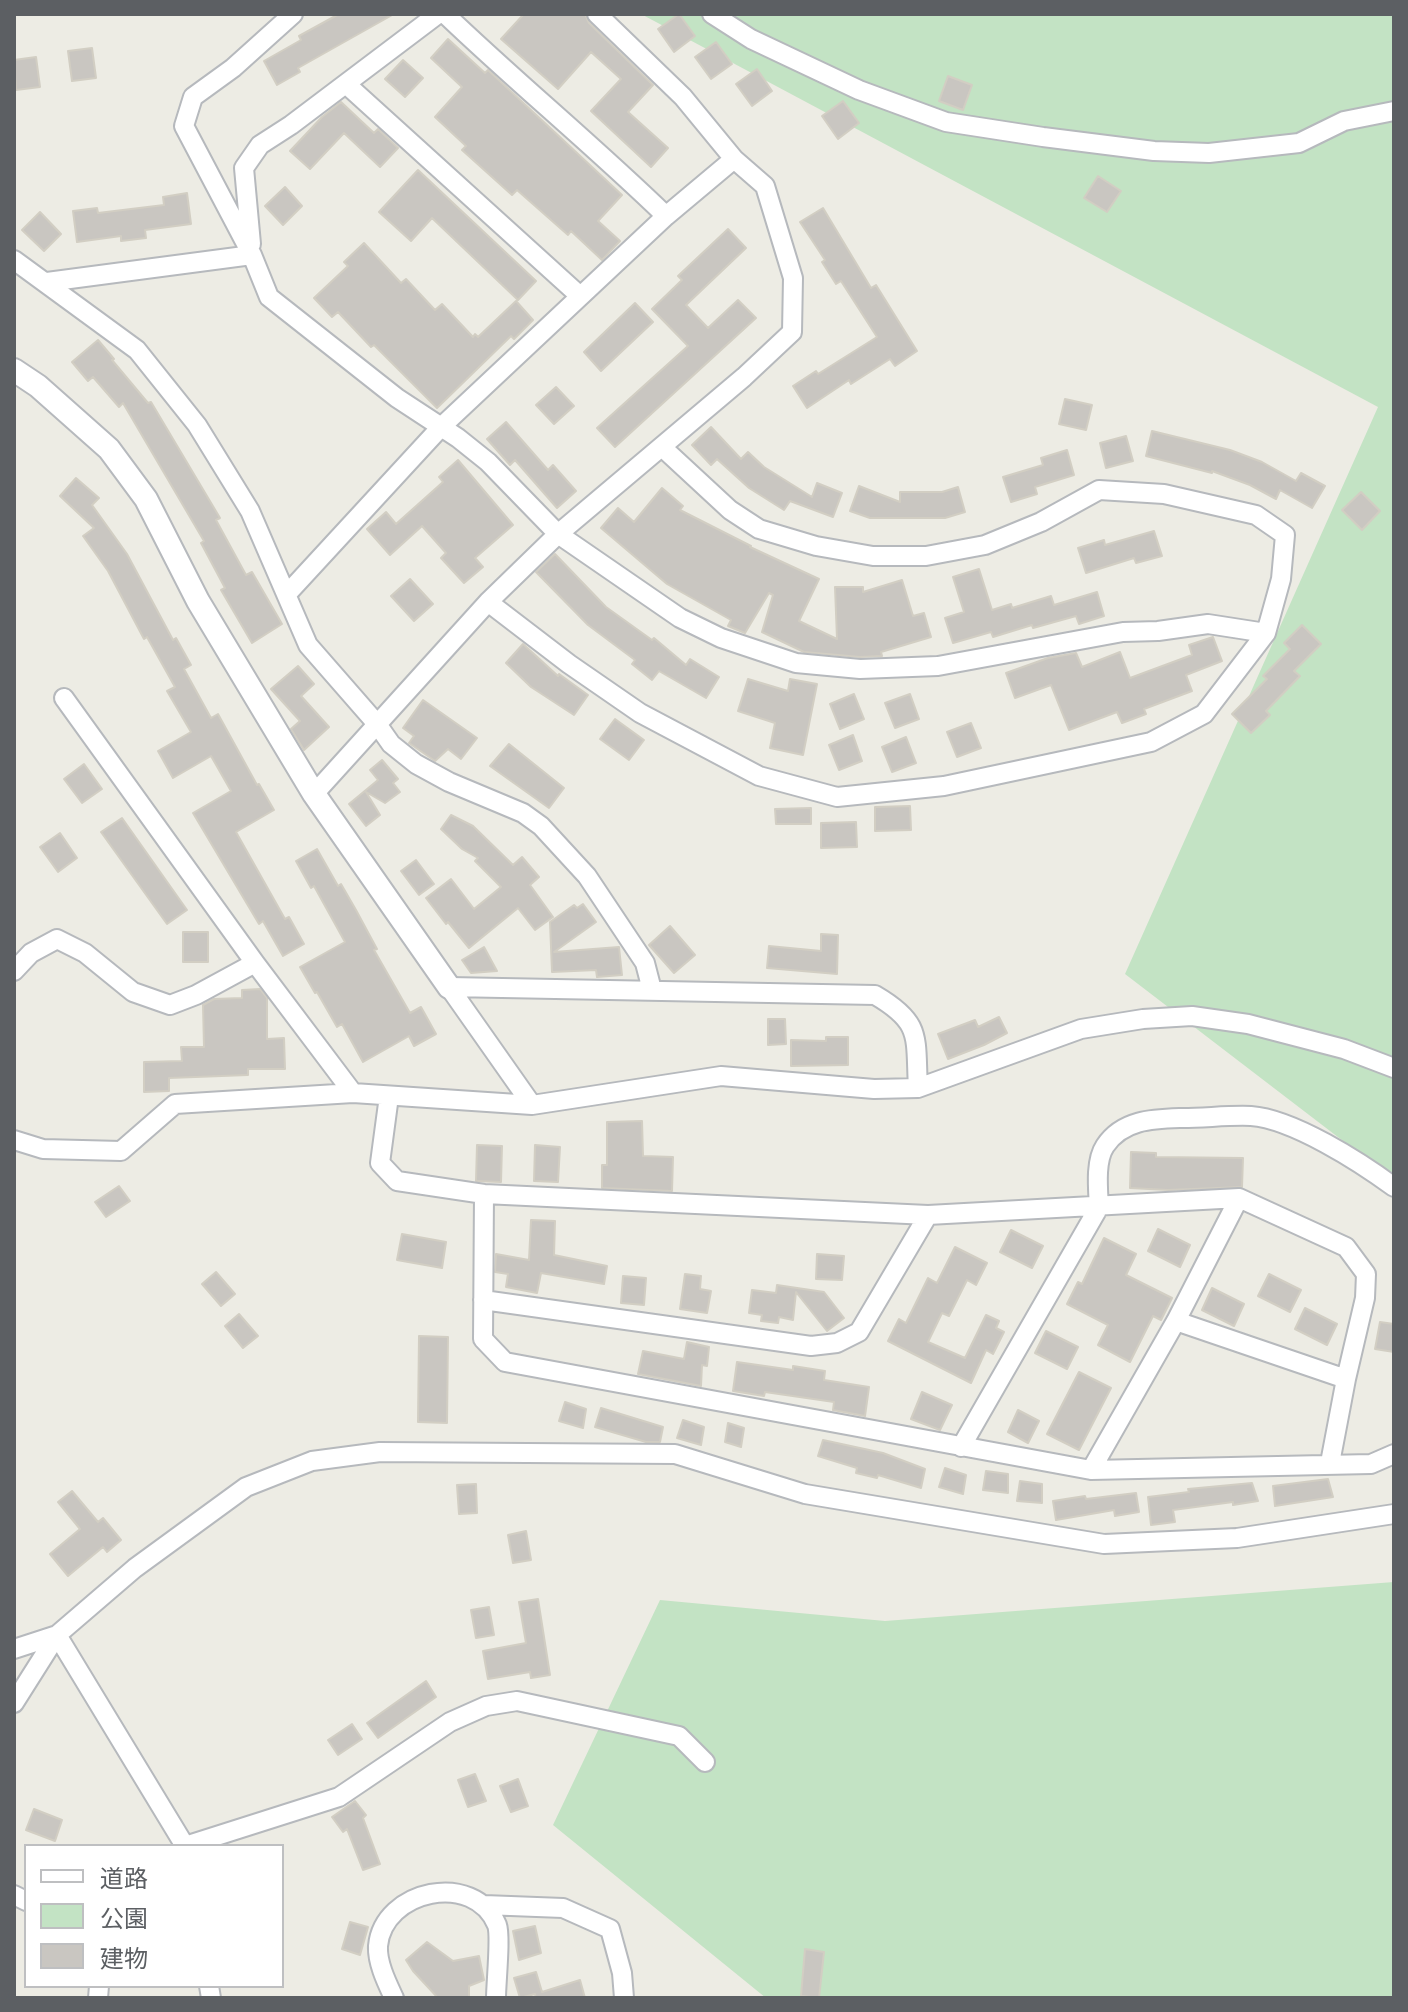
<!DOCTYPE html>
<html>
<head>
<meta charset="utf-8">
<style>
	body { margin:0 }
	#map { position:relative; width:1408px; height:2012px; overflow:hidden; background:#edece4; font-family:"Fira Sans Condensed","Noto Sans JP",sans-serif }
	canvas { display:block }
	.frame { position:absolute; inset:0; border:16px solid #5c5f63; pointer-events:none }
	.legend { position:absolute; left:24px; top:1844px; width:260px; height:144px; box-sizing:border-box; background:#fff; border:2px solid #bebfc1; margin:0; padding:10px 14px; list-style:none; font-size:24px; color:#5c5f63 }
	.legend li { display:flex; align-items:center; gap:16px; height:40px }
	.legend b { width:40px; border:2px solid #bebfc1 }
</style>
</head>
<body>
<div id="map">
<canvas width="1408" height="2012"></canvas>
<div class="frame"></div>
<ul class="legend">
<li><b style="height:10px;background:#fff"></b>道路</li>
<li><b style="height:22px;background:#c3e3c4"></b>公園</li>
<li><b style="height:22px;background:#c9c6c1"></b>建物</li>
</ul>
</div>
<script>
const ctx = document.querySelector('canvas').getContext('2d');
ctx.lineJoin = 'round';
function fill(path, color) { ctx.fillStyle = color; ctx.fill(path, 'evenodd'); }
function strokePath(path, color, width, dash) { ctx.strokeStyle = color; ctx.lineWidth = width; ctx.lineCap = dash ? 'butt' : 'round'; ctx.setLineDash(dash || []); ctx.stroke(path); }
fill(new Path2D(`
	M641,14H1394V1180L1125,974L1378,407Z
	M1394,1582V1998H766L553,1825L660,1600L885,1621Z`), '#c3e3c4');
const building = new Path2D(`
	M339,14H394L298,68L300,72L277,85L264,61L301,40L299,36Z
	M524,14H585L589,23L653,85L628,112L668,148L651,167L591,111L621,79L591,52L558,89L501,39Z
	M679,14L695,36L674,52L658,29Z
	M448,39L485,73L488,70L622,195L598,221L620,241L602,260L571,231L568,235L517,190L512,195L462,150L466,146L435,117L462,87L431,58Z
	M716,42L732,64L711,79L695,57Z
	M92,48L96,78L72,81L68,51Z
	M36,57L40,87L16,90L14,60Z
	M403,60L423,78L405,97L385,79Z
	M757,69L772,91L752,106L736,84Z
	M948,76L972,85L963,110L939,101Z
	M843,101L859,123L838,139L822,116Z
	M341,102L374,133L378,129L398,148L380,167L344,133L310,169L290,151L322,117Z
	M418,170L536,281L518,300L432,218L411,241L379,212Z
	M1098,176L1121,191L1107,212L1084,198Z
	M285,187L302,206L283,225L265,206Z
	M187,193L191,224L145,230L146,238L121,241V236L77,242L73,211L97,208L98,213L164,205L163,197Z
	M823,208L871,288L876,285L917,351L895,366L890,359L851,384L849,380L807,408L793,386L816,371L818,374L877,337L841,281L836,284L822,262L825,260L800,222Z
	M40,212L61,234L44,251L22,230Z
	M728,229L746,248L686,305L708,328L738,300L756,318L615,447L597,428L688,346L652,309L682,280L678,276Z
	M364,243L401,283L406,279L435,310L442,304L473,337L475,334L478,337L516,301L533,320L514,339L511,336L437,408L374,345L371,347L338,312L332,317L314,298L348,266L344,262Z
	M635,303L653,322L601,371L584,352Z
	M98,340L114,359L112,360L148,403L151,402L220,518L216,520L246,575L252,572L282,624L252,643L221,590L225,588L201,543L204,541L123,403L119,407L93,377L88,381L72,362Z
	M556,387L574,406L554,424L536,405Z
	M1065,399L1092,405L1086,430L1059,424Z
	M506,422L548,470L553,465L576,491L557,508L515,460L510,465L487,439Z
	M711,427L741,459L748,452L764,467L812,497L817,483L842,493L833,517L790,501L784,510L749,488L717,459L711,465L692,445Z
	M1152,431L1230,450L1262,462L1296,481L1301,473L1325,486L1312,508L1280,490L1276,499L1250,485L1212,471V473L1146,456Z
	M1126,436L1133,461L1106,468L1100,443Z
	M1067,450L1074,475L1035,487L1037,494L1011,502L1003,477L1043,465L1041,458Z
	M458,460L513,525L475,558L483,567L464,583L441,558L446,553L422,526L390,555L367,529L386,512L396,524L443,482L439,477Z
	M76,478L99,498L92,505L127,554L173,640L176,638L191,665L184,669L211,718L218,714L257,785L259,784L274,810L236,832L285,919L289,917L304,944L283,956L263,921L259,924L193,813L231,791L211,756L173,778L158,751L191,732L167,691L175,687L147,637L144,639L108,571L83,536L94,528L60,496Z
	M859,486L900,502V492H942L958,487L965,512L945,518H870L850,511Z
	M662,488L683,506L680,510L751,546L750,547L819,579L799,621L837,639L835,587H863V592L902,580L913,616L924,613L931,637L881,652L882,656L860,657L804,652L762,632L773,595L769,593L745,633L728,626L731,620L667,584L601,528L618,508L634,522Z
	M1361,492L1380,511L1362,530L1342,510Z
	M1154,531L1162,556L1136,563L1134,558L1086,573L1078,548L1104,540L1105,545Z
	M555,554L606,607L652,640L654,638L686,665L690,659L719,677L706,698L659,671L652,680L632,664L635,660L588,625L536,572Z
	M979,569L992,610L1011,604L1012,608L1051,596L1054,605L1097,592L1104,616L1079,624L1076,616L1033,628L1032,625L993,637L991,632L953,643L945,618L964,612L953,577Z
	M410,579L433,604L414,621L391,596Z
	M1302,625L1321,644L1294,671L1300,676L1266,711L1270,715L1251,733L1232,714L1267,679L1263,676L1290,649L1284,643Z
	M1213,637L1222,661L1186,675L1192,691L1144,709L1146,714L1122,723L1117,712L1069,730L1051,685L1015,698L1006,673L1048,658L1076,653L1082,667L1120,652L1130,678L1192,655L1189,645Z
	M523,644L558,676L559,674L588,695L574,715L531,687L506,663Z
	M298,666L314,684L301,696L329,727L304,750L291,729L300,721L271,689Z
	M748,679L788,691L790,679L817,684L803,755L770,748L775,723L738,711Z
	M854,694L864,719L840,729L830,704Z
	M910,694L919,719L895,728L885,703Z
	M423,700L477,738L461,759L448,749L435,761L409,743L414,736L403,728Z
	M615,719L644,740L629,760L600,739Z
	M971,723L981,748L957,757L947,732Z
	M853,735L862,761L839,770L829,745Z
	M906,737L916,763L892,772L882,747Z
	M509,744L564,788L549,808L490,766Z
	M382,760L398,779L393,783L400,792L385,803L366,792L380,815L366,826L349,804L378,780L370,770Z
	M84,764L102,789L82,803L64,779Z
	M910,806L911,830L875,831V807Z
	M811,808V824H776L775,809Z
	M451,815L473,826L513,865L522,857L539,877L530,885L553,917L535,930L518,908L469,948L448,922L446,924L426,898L451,879L474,909L501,887L475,861L478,858L462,849L441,829Z
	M122,818L187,910L167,924L101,832Z
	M856,822L857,847L821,848V823Z
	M60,833L77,858L58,872L40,847Z
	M317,849L338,886L341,884L356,910L377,949L374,950L410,1013L421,1007L436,1034L414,1046L409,1036L363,1062L342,1024L337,1027L317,992L315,993L300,967L345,942L314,886L311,888L296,861Z
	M416,860L434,884L419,895L401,871Z
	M583,904L596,922L554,952L619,947L622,975L597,977L596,970L552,972L550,922L574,905L577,908Z
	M670,926L695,955L674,973L649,945Z
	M183,932H208V962H183Z
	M821,934L838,935L837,974L767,968L769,946L821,951Z
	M484,947L497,971L471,973L462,960Z
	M260,989L267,998V1039L284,1038L285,1069H248V1075L169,1078V1091L144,1092V1062L182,1061L181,1047H204L203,1005L214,999L242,998V990Z
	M999,1017L1007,1033L984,1045L948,1059L938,1034L975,1020L978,1027Z
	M768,1019H785L786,1044L768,1045Z
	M826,1037H848V1065L791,1066V1040L826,1041Z
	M642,1121L643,1156L673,1157L672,1191L602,1188V1165H607V1122Z
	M477,1145L502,1146L501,1182L476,1181Z
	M535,1145L560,1147L558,1182L534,1181Z
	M1131,1152L1156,1153V1157L1243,1158L1242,1187L1168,1190L1130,1188Z
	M119,1186L130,1201L106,1217L95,1202Z
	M531,1220L555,1221L554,1255L607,1266L604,1284L541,1273L537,1293L506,1287L508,1274L495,1272L496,1254L529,1260Z
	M1158,1229L1190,1245L1180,1267L1148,1251Z
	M1011,1230L1043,1246L1032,1268L1000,1252Z
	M402,1234L446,1242L442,1268L397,1260Z
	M1104,1238L1136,1254L1126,1275L1172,1298L1161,1320L1153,1316L1130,1362L1098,1345L1108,1325L1067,1304L1078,1282L1082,1284Z
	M955,1247L987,1263L976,1285L967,1280L949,1316L942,1313L928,1342L965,1358L986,1315L999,1321L996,1328L1004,1332L993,1354L986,1350L971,1383L888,1341L899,1319L906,1323L928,1278L937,1283Z
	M817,1254L844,1256L842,1280L816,1279Z
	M216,1272L235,1294L221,1306L202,1284Z
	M685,1274L701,1276L700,1289L711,1291L707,1313L680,1309Z
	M1269,1274L1301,1290L1290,1312L1258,1296Z
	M623,1276L646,1278L644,1305L621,1303Z
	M777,1285L824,1292L844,1318L827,1331L796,1292L793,1320L779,1317L778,1323L761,1321L762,1315L749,1313L752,1290L776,1293Z
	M1212,1288L1244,1304L1234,1326L1202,1310Z
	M1305,1308L1337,1324L1327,1345L1295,1329Z
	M239,1314L258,1336L243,1348L225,1326Z
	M1380,1322L1394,1324V1352L1375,1349Z
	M1046,1331L1078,1347L1067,1369L1035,1353Z
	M419,1336L448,1337L447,1423L418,1422Z
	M687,1342L709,1347L707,1366L702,1365L701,1386L638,1374L643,1351L684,1359Z
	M737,1362L793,1370V1366L825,1371L824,1380L869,1387L865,1416L833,1410L834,1402L765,1392L764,1396L733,1391Z
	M1079,1372L1111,1388L1079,1450L1047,1434Z
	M922,1392L952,1405L940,1430L911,1419Z
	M565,1402L586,1409L583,1428L559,1421Z
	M601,1408L663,1427L660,1442H646L595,1427Z
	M1018,1410L1039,1421L1028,1443L1008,1432Z
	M683,1420L704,1427L701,1445L677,1438Z
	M728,1423L744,1428L741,1447L725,1442Z
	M823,1440L883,1453L925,1469L921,1488L878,1475L877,1478L856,1473L857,1468L818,1456Z
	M945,1468L966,1475L963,1494L939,1487Z
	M986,1471L1008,1474V1493L983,1490Z
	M1328,1479L1333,1497L1275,1506L1273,1486Z
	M1020,1481L1042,1484V1503L1017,1501Z
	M1252,1483L1258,1501L1233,1505V1502L1173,1510L1175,1522L1151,1525L1148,1497L1189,1492L1188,1489Z
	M476,1484L477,1513L459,1514L457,1485Z
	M72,1491L98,1522L103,1518L121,1540L107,1552L103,1547L68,1576L50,1554L80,1529L58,1502Z
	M1136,1493L1139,1512L1115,1516L1114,1510L1056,1520L1053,1501L1085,1496L1086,1499Z
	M526,1531L531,1560L513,1563L508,1535Z
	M538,1599L550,1675L531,1678L530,1672L488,1679L483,1651L526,1643L519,1602Z
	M489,1607L494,1635L476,1638L471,1610Z
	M426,1681L436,1697L378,1738L367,1723Z
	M352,1724L362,1739L338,1755L328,1740Z
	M475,1774L486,1801L468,1807L458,1780Z
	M518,1779L528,1806L511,1812L500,1786Z
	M355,1801L366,1815L363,1818L380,1864L363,1870L347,1829L343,1832L332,1817Z
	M34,1809L62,1820L55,1841L26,1830Z
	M350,1922L368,1927L360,1955L342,1949Z
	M535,1926L541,1953L519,1960L513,1931Z
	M427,1942L453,1961L479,1956L484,1980L469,1986V1998H438L413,1971L406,1960Z
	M805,1949L824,1952L819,1998L801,1996Z
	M536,1972L542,1992L580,1980L585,1998H536L535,1994L520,1998L514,1978Z`);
fill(building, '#c9c6c1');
strokePath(building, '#d2cec3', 2);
const minor = new Path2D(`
	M293,14L233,68L193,97L184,126L252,255L269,297L397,398L458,438L488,462L558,534L680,618L721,638L796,663L860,669L938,666L1123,632L1158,631L1208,624L1266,633
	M445,14C517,83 594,146 666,216
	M712,14L751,39L859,90L946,122L1043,137L1154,151L1209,153L1299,143L1344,121L1394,111
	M346,84L580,296
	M251,244L244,168L260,145L291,125L438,14
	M14,260L137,350L197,425L250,511L308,645L377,724L391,744L416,764L449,782L523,813L541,826L587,876L645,963L652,990
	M47,282L252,255
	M287,594L440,428L666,216L734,159
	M488,602L569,664L640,713L759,776L837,797L944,786L1151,742L1204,714L1266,633L1281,579L1285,535L1256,515L1164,494L1099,490L1041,522L985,545L926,556H873L816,546L759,529L730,510L663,448
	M64,698L255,963L353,1093
	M314,794L488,602L558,534L744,377L792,332L793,278L765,186L734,159L683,97L597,14
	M14,971L31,953L57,939L85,953L133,992L170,1005L196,995L255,963
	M449,987L875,995C923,1023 915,1037 918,1088
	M449,987L532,1105
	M389,1096L380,1163L397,1181L484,1194L928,1215L1239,1198L1346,1247L1366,1274L1365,1298L1346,1379L1330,1463
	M14,1140L43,1149L121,1151L175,1104L353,1093L532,1105L721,1076L874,1089L918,1088L1081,1029L1143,1019L1192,1016L1248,1024L1344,1049L1394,1068
	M484,1194L483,1339L505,1362L1091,1470L1371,1464L1394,1454
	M483,1300L811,1346L837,1343L859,1332L928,1215
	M1176,1321L1346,1379
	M961,1447L1099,1207C1098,1189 1095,1161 1105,1146C1123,1119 1154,1119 1183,1118C1205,1118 1229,1115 1251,1116C1293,1119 1360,1162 1394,1187
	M1091,1470L1176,1321L1239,1198
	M57,1635L185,1846
	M14,1649L57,1635
	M14,1703L57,1635L135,1568L246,1487L312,1461L380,1452L675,1454L805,1494L1104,1544L1237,1538L1394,1514
	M185,1846L339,1797L450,1722L486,1706L517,1701L679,1736L705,1762
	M14,1895L26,1901
	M484,1905L563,1908L610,1929L622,1973L624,1998
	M209,1986L211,1998
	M98,1998L99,1986
	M394,1998C387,1983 377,1963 378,1946C383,1890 474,1870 497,1925C501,1936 496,1983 496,1998`);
const tertiary = new Path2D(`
	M14,370L38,386L109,449L146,499L198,601L314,794L449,987`);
strokePath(minor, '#b6b9bd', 22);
strokePath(tertiary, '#b6b9bd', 26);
strokePath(minor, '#fff', 18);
strokePath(tertiary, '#fff', 22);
</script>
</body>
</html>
